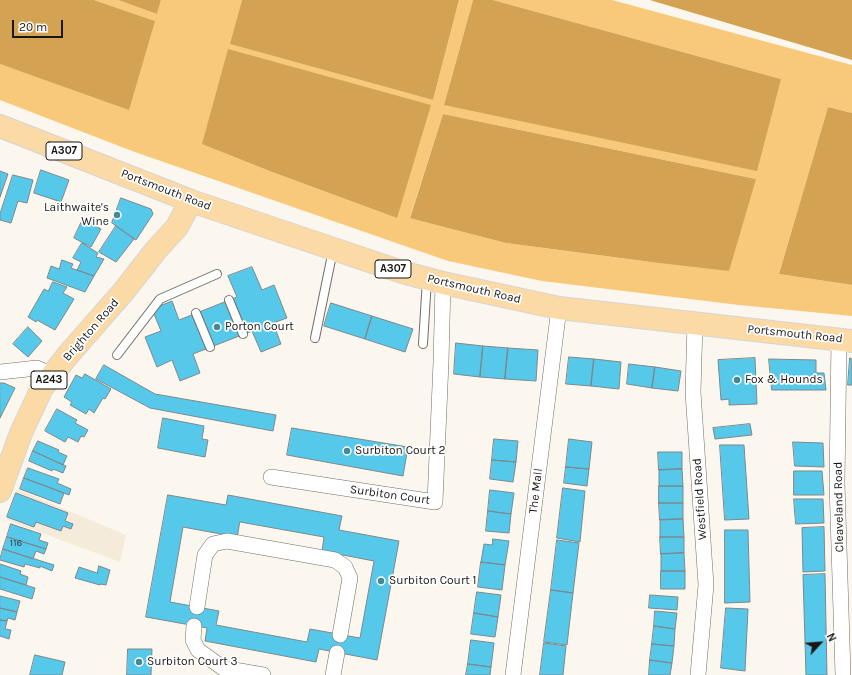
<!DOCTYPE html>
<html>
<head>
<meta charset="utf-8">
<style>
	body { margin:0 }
	#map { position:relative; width:852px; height:675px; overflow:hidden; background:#fcf7ee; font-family:Karla,sans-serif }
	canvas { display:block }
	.north { position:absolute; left:800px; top:623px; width:40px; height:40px; -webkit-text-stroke:3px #fff; paint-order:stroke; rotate:64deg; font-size:11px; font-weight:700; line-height:16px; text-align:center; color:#191714 }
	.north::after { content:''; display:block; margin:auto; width:14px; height:18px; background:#191714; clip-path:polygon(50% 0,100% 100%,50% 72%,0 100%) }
	.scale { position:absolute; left:12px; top:20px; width:51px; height:18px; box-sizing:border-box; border:2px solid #191714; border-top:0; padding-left:5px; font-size:12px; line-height:14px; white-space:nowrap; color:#191714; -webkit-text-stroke:3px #fff; paint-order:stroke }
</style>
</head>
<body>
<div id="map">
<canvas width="852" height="675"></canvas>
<div class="north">N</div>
<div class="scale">20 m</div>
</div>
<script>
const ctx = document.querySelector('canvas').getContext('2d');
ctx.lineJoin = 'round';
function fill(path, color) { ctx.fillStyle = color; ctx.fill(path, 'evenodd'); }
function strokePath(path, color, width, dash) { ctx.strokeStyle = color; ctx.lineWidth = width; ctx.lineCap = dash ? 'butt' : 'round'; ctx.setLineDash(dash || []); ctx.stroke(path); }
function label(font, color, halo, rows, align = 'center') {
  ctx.font = font + ' Karla,sans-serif'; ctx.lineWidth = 3.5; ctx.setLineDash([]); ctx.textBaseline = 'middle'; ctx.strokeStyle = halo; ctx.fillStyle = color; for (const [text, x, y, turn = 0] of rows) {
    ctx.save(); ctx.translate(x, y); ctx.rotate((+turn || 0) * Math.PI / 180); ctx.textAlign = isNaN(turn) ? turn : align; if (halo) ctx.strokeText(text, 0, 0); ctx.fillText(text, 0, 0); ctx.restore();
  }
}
fill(new Path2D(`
	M17,489L126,535L120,562L7,520Z`), '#f5ebdb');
fill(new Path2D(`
	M94,0H118L157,14L161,0H242L231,44L433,100L459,0H473L444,105L781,79L493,0H612L852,65V113L828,107L779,274L852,285V316L739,305L542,281L448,261L132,151L0,100V64L38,76L155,21ZM443,114L756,179V180L651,262L506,243L410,217ZM203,144L397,218L272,172Z`), '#f9c97b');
fill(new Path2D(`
	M0,0H94L155,21L129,110L0,64Z
	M118,0H161L157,14Z
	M242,0H459L433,100L230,44Z
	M473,0H493L781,79L757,171L444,105Z
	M650,0H852V60L653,1Z
	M228,49L431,105L397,218L272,172L202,144Z
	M828,107L852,113V285L779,274Z
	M443,114L756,179L729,271L651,262L506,243L410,218Z`), '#d3a353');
const building = new Path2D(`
	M41,170L69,180L61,202L34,193Z
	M0,171L8,174L0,197Z
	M13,175L33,180L27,203L18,201L11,223L0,220V214Z
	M121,198L151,209L153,214L136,240L112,223Z
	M83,219L101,229L91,247L74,238Z
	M116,226L134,239L116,262L99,252Z
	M82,243L98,253L96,257L104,259L94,276L77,270L81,262L73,258Z
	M62,260L73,264L71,268L94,276L85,292L47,278L51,266L59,269Z
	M252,267L262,290L274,285L287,318L273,323L281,344L261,352L252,331L193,354L200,373L180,381L172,360L157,367L145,337L161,331L152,309L172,301L179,320L237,297L228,276Z
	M53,282L67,287L63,293L74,299L55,330L37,320L36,322L28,317L44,289L48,291Z
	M331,303L372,316L365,339L324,326Z
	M372,316L413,329L405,352L365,339Z
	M28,327L42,341L28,357L13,344Z
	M456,343L483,346L480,377L454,374Z
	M483,346L508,348L505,379L480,377Z
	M508,348L538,350L536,381L505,379Z
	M569,357L594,359L591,386L566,384Z
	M755,358L757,404L729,405V399L721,400L718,360Z
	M850,358L852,359V385H848Z
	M594,359L621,362L619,389L591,386Z
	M769,359L816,360V373H824L826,390H772Z
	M629,364L655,367L652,388L627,384Z
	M104,365L155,394L276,415L273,431L150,408L96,379Z
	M655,367L681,371L678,391L652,388Z
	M85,374L111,389L105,399L103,398L94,413L89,409L86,414L70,405L72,402L64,397L76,375L82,378Z
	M0,383H4L15,388L0,418Z
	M57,409L77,420L75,423L88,430L84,437L81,436L78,442L68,437L65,442L45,431Z
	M163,418L204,426L202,439L208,440L205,457L158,448Z
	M750,424L752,435L715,439L713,428Z
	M292,428L408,447L403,476L287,455Z
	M494,439L518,441L516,462L492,460Z
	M569,439L592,442L589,469L566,467Z
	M38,441L59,450L58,452L67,456L63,465L33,451Z
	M793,442L823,443L824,467L795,466Z
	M720,445H744L749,519L725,520Z
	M33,451L66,466L63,473L53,469L52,471L29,461Z
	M658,452H682V469L659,470Z
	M492,460L516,462L513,482L490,479Z
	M566,467L589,469L587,486L564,483Z
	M28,468L59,479L57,483L71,489L69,495L24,478Z
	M682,469L683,486H659V470Z
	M794,471H822L824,495H794Z
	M24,478L64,493L60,504L20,489Z
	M659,486H683V503H659Z
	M563,488L585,491L580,542L557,538Z
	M490,490L514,493L511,514L488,511Z
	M16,493L68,513L65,521L73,524L71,529L63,526L61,531L36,522L34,527L7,517Z
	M168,495L226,505L228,495L342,516L339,530L399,541L377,660L319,649L316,662L205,641L207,628L146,617ZM240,522L324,537L322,551L374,561L360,638L310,629L307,642L216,625L219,611L170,602L183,527L237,537Z
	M794,499H823L824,523L796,524Z
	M659,503H683V519L660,520Z
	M488,511L511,514L509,533L486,531Z
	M683,519L684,537H660V520Z
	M11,524L41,534L39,540L48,543L46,549L7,537Z
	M824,527L825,571L803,572L802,528Z
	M725,530H748L750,602L725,603Z
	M7,537L46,549L44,554L36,551L33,559L3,549Z
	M660,537H684V553L661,554Z
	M493,539L509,541L505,565L481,562L484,544L492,545Z
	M557,540L579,543L573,593L551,590Z
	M3,549L54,565L52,571L40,566V568L25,564L24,567L0,560Z
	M684,553L685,571H661V554Z
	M481,562L505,565L502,590L478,587Z
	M0,564L21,571L20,574L28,577L26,585L0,577Z
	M99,566L110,570L106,585L100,584V585L75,578L79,567L97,573Z
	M661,571H685V589H661Z
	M825,574L827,675H806L803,575Z
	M0,577L35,588L32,599L0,589Z
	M551,590L573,593L567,645L544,642Z
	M477,592L501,595L498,617L474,613Z
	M650,595L678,597L677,610L649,608Z
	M0,596L20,601L17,612L0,608Z
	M0,608L17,612L15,620L8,618L7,621L0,620Z
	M726,608L748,609L745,671L721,668Z
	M655,611L677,613L675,629L654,626Z
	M474,613L498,617L495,637L471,634Z
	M0,620L7,621L5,629L11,630L9,639L0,636Z
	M654,626L675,629L674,646L652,644Z
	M471,640L494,643L491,667L468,664Z
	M544,643L566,646L563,675H540Z
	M652,644L674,646L672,663L650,660Z
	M128,649H152L151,675H127Z
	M35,655L65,662L62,675H30Z
	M650,660L672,663L670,675H649Z
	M468,664L491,667L490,675H466Z`);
fill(building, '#56c9ea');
strokePath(building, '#7d888b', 1);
const service = new Path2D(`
	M229,300L243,334
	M196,313L210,347
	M315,338L333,250
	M423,344L427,279
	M117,355L160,299L217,274`);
const minor = new Path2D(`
	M695,323L693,392L706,585L698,675
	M839,339L837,483L843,675
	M0,372L37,368L53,375
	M271,477L435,502L441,362L443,283
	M197,607L205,555L213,544L227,541L335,560L345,567L350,578L340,635
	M194,626L193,640L198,650L223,668L263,675
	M333,675L337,653
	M513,675L559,308`);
const primary = new Path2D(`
	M0,126L191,201L402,272L443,283L559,308L852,341
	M0,491L21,433L42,388L68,355L124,291L156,250L177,227L191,201`);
strokePath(service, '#726d65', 10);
strokePath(minor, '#726d65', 16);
strokePath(primary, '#d6d5d5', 24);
strokePath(service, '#fff', 8);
strokePath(minor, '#fff', 15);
strokePath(primary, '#fbdaa5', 22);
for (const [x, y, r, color] of [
	[117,215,4,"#47879a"],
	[217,327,4,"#47879a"],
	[737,380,4,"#47879a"],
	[347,451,4,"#47879a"],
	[381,581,4,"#47879a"],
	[139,662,4,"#47879a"]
]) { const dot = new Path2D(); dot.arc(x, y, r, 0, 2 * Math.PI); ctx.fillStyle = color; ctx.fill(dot); strokePath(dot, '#fff', 1.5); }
label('10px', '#28444a', null, [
	["116",16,543]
]);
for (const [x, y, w] of [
	[64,151,36],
	[393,269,36],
	[49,380,36]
]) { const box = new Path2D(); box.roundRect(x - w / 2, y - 9, w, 18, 3); ctx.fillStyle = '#fff'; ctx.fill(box); strokePath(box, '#191714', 1); }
label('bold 11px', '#191714', null, [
	["A307",64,151],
	["A307",393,269],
	["A243",49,380]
]);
label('12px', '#191714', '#fff', [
	["Portsmouth Road",166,190,21],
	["Portsmouth Road",474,289,13],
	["Brighton Road",91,330,-49],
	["Portsmouth Road",795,334,6],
	["The Mall",536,491,-83],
	["Surbiton Court",390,495,8],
	["Westfield Road",700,499,-94],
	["Cleaveland Road",839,507,-91]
]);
label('12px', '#191714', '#fff', [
	["Laithwaite's",109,208,"right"],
	["Wine",109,222,"right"],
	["Porton Court",225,327],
	["Fox & Hounds",745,380],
	["Surbiton Court 2",355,451],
	["Surbiton Court 1",389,581],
	["Surbiton Court 3",147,662]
], 'left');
</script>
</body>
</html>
